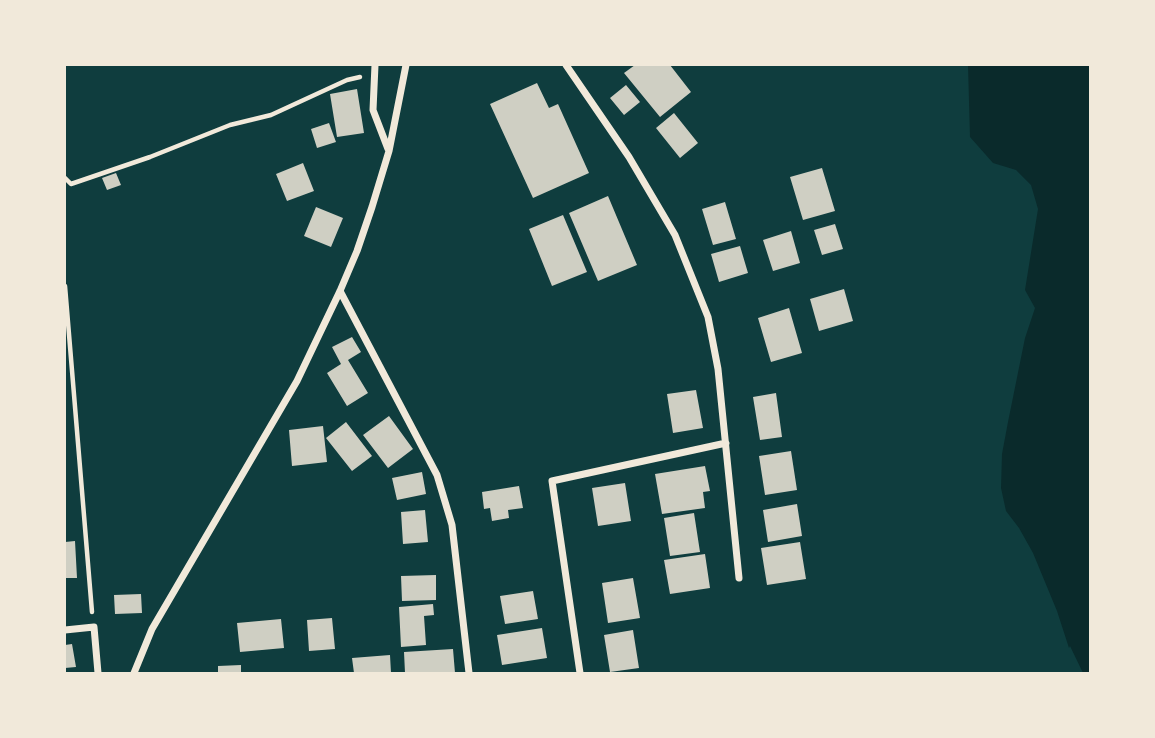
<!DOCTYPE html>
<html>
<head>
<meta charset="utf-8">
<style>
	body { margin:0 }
	#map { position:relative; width:1155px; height:738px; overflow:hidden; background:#0f3d3e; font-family:"Work Sans",sans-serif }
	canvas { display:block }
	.frame { position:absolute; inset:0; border:66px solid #f1e9da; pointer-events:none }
</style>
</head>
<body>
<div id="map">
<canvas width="1155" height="738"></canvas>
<div class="frame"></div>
</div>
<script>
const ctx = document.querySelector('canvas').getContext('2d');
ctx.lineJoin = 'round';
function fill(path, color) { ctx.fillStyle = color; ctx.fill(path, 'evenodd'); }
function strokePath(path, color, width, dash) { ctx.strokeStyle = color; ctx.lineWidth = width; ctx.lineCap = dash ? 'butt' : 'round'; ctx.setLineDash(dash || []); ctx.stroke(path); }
fill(new Path2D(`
	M968,65H1090V673H1083L1070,646L1069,648L1057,611L1033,553L1019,528L1006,511L1001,488L1002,454L1008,422L1025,338L1035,308L1025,290L1038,209L1031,185L1016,170L993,163L970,137Z`), '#0a2a2b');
fill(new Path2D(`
	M635,65H670L691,92L660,117L624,73Z
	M537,83L549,108L558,104L589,173L533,198L490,104Z
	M626,85L640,102L624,115L610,98Z
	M357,89L364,133L337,137L330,94Z
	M674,113L698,143L680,158L656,128Z
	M329,123L336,142L317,148L311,129Z
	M303,163L314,191L287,201L276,174Z
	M822,168L835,211L803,220L790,177Z
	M116,173L121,185L107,190L102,178Z
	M608,196L637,265L598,281L569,213Z
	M725,202L736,239L713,245L702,209Z
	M316,207L343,218L331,247L304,236Z
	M563,215L587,272L552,286L529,229Z
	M835,224L843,249L822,255L814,230Z
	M791,231L800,263L773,271L763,240Z
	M740,246L748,273L719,282L711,254Z
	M844,289L853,321L819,331L810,299Z
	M789,308L802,353L771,362L758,318Z
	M352,337L361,352L348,360L368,393L347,406L327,373L341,364L332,347Z
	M696,390L703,428L673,433L667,394Z
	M776,393L782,437L760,440L753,397Z
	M389,416L413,449L388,468L363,435Z
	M346,422L372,456L352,471L326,438Z
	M323,426L327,462L292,466L289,430Z
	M791,451L797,490L765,495L759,456Z
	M705,466L710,491L703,492L705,508L662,514L655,474Z
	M422,472L426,494L397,500L392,478Z
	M625,483L631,521L598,526L592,488Z
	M519,486L523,508L508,510L509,518L492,521L490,508L484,509L482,492Z
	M797,504L802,536L768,542L763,510Z
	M425,510L428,542L403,544L401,512Z
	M694,513L700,552L670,556L664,518Z
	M75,541L77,578H65V542Z
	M800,542L806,579L767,585L761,548Z
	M705,554L710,588L670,594L664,560Z
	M436,575V600L402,601L401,576Z
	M633,578L640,618L608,623L602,583Z
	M533,591L538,619L505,624L500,596Z
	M141,594L142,613L115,614L114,595Z
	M433,604L434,615L424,616L426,645L401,647L399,607Z
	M332,618L335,649L309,651L307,620Z
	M281,619L284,648L240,652L237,623Z
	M542,628L547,658L502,665L497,635Z
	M633,630L639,668L610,672L604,635Z
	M72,644L76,667L65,668V645Z
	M453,649L455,673H405L404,652Z
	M390,655L391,673H354L352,658Z
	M241,665V673H218V666Z`), '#cfcfc3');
strokePath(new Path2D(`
	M65,178L71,184L150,157L230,125L271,115L347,80L360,77
	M65,286L92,612`), '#f1e9da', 4.5);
strokePath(new Path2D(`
	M375,65L373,110L388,149
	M566,65L629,157L675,235L708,317L718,369L739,578
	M340,291L437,475L452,525L469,673
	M65,630L94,627L98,673
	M134,673L152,629L297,381L340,291L357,251L372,207L389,151L406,65
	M580,673L552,481L726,443`), '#f1e9da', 7);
</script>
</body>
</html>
